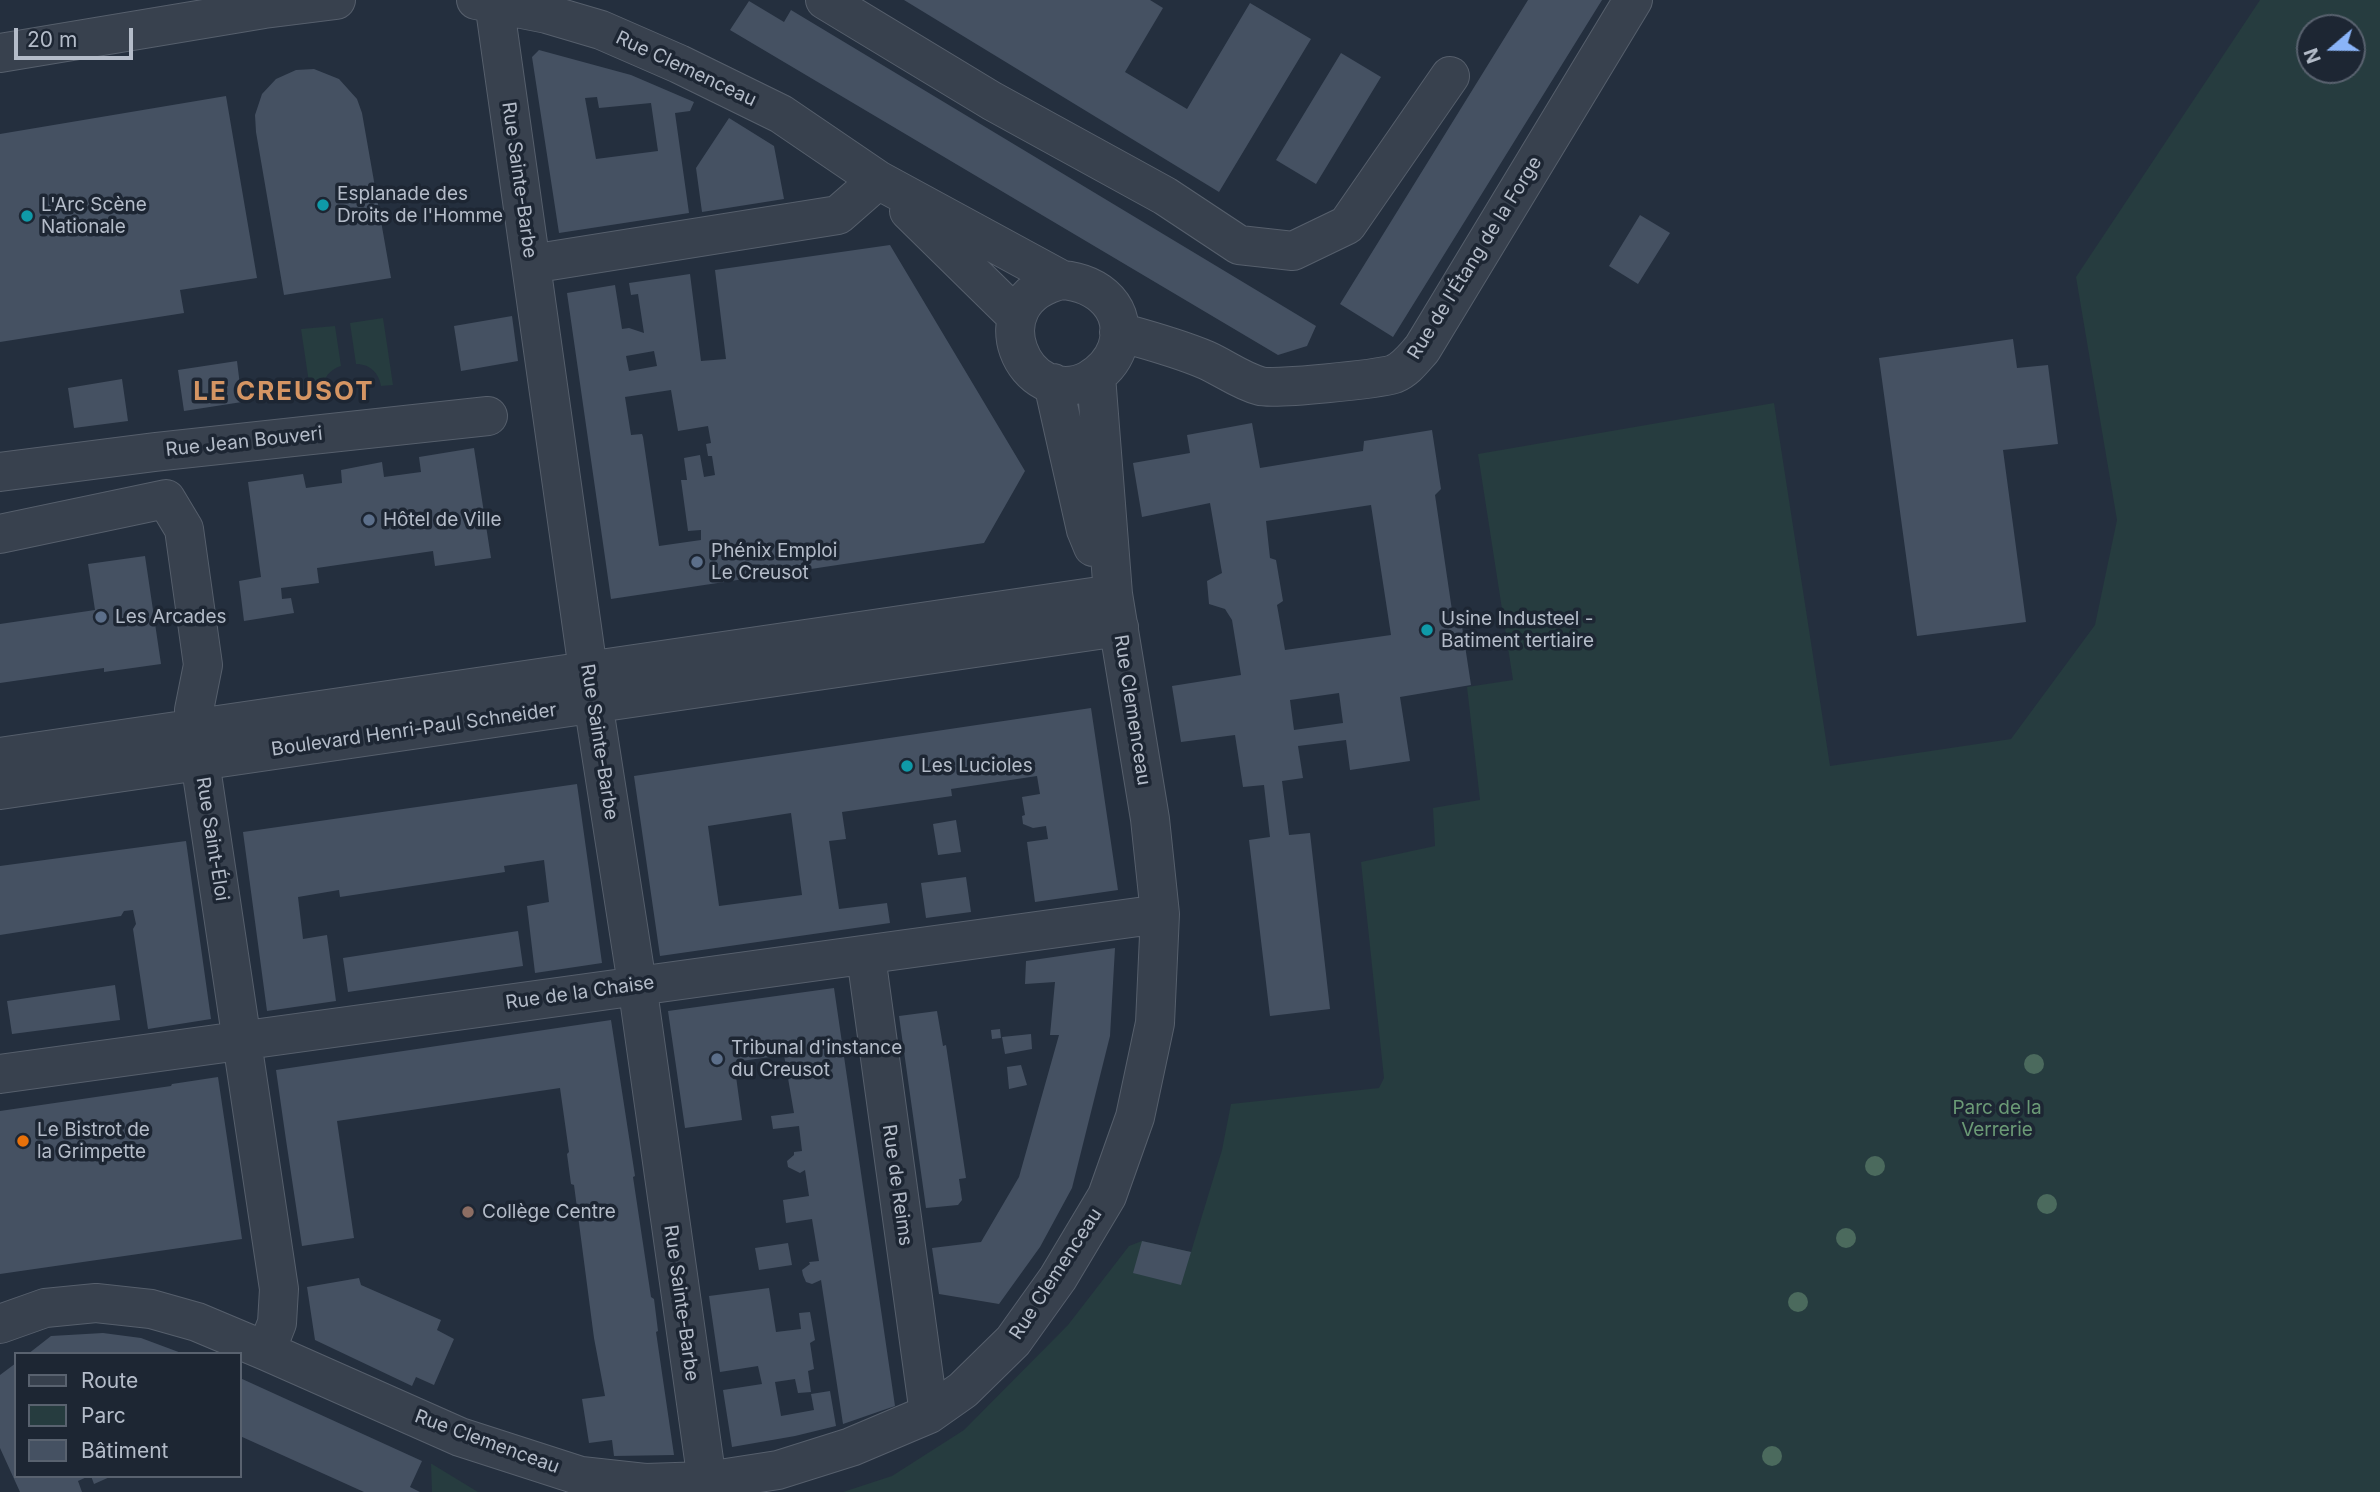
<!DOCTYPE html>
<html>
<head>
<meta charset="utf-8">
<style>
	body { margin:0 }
	#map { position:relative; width:2380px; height:1492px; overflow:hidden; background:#242f3e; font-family:Inter,sans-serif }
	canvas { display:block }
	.legend { position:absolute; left:14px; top:1352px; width:228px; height:126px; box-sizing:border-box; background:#1d2633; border:2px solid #59626f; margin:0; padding:9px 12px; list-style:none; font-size:21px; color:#b4bcc9 }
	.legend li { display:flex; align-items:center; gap:14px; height:35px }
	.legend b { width:35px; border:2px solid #59626f }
	.north { position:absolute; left:2296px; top:14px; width:70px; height:70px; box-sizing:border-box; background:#1d2633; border:2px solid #59626f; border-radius:50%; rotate:250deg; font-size:19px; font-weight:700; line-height:28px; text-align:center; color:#b4bcc9 }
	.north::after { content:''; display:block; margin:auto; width:24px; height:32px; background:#8ab4f8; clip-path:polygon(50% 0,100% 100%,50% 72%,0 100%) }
	.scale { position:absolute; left:14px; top:28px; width:119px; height:32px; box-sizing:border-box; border:4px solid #b4bcc9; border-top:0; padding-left:9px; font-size:21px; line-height:24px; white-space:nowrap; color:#b4bcc9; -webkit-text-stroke:5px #1d2633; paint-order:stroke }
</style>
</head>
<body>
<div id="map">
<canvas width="2380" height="1492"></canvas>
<ul class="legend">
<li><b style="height:9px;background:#38414e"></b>Route</li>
<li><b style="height:19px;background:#263c3f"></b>Parc</li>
<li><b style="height:19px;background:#455162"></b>Bâtiment</li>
</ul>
<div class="north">N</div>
<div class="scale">20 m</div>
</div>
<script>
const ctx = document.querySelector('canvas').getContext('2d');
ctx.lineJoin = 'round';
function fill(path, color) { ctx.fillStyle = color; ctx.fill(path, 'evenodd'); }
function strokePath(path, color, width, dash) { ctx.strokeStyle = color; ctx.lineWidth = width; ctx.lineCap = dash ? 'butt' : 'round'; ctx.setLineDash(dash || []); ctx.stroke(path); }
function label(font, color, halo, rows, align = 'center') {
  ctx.font = font + ' Inter,sans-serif'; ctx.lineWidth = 7; ctx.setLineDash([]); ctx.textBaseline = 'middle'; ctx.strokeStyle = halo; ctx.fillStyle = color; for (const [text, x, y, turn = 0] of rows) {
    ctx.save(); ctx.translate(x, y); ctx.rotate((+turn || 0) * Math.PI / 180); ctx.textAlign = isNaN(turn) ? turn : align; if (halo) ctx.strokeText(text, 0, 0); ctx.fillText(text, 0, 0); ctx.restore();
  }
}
fill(new Path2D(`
	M2260,0H2380V1492H843L892,1476L964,1430L1068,1325L1129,1246L1142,1241L1191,1252L1222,1150L1231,1104L1379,1088L1384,1078L1361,862L1435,846L1433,808L1480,800L1467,687L1513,680L1478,454L1774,403L1830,766L2011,739L2095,625L2117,520L2076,277ZM2310,28H2352V70H2310Z
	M383,318L393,385L381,386C379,373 370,364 356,364L350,323Z
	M335,326L341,366C328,370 321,381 323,394L311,396L301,329Z
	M431,1464H432L478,1492H432Z`), '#263c3f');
fill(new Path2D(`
	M904,0H1150L1163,8L1125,72L1187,109L1250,3L1311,39L1219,192Z
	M1528,0H1602L1393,337L1340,304Z
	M749,1L784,22L791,10L1316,326L1307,346L1278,355L730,30Z
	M539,50L631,75L694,102L690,111L675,113L689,213L559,233L532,57ZM597,97L599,108L651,103L658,151L596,159L585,98Z
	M1341,53L1381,77L1316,184L1276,160Z
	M314,69L339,79L357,99L362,113L391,278L284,295L256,132L255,115L262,94L276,79L296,70Z
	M226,96L257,278L180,290L184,313L0,342V134Z
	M729,118L774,146L784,199L702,212L696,168Z
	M1640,215L1670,233L1638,284L1609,266Z
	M890,245L1025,471L984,543L611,599L567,293L615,285L622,329L629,328L644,333L638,294L631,295L629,283L690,274L701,361L726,359L715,270ZM654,351L657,366L629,371L626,356ZM671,390L678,431L708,426L711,443L706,444L708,456H712L715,475L704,477L700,455L684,458L687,480H681L688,531L701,530V540L659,546L643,437L642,434L631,435L625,397Z
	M512,316L518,361L461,371L454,326Z
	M2013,339L2017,368L2048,365L2058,444L2003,450L2026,622L1917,636L1879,358Z
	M237,361L242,402L184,411L178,370Z
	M122,379L128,421L74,428L68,388Z
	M1252,423L1260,468L1363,451L1364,441L1432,430L1441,489L1435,495L1454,624L1462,626L1471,685L1400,697L1410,761L1350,770L1346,740L1298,746L1303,778L1282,781L1289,835L1310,833L1330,1009L1270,1016L1249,840L1270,837L1264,785L1243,787L1235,735L1181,742L1172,686L1241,675L1232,620L1225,609L1209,604L1207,581L1222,573L1210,503L1142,517L1133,463L1190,453L1187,435ZM1371,505L1391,635L1285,650L1277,605L1283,601L1276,560L1270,558L1266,521ZM1339,693L1343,723L1294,730L1290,700Z
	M474,448L491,558L435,566L433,551L317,568L319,583L281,588L282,599L291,598L294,613L244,621L239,581L261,577L248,482L303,474L306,488L342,483L341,470L382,462L384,477L421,472L419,457Z
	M145,556L161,664L104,672V668L0,683V624L95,610L88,564Z
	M1091,708L1118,890L1035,902L1027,842L1048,839L1046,826L1033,828L1023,824L1022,816L1025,815L1022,797L1040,794L1037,776L951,789L952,796L842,812L846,839L829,841L839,909L887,903L890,923L660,956L634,776ZM791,813L802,895L719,906L708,826Z
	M577,784L602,963L535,973L527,906L549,902L544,860L504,866L505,872L340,897L339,890L298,897L303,939L327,935L336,1001L267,1011L243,832Z
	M956,820L961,852L938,855L933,824Z
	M186,841L211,1019L148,1029L133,929L136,924L133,910L124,911L121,916L0,935V866Z
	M966,877L971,912L926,918L921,883Z
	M518,931L523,966L348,992L343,958Z
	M1115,948L1110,1036L1072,1188L1040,1247L999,1304L939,1294L932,1248L981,1242L1019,1177L1059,1035H1050L1055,982L1025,984L1026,961Z
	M115,985L120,1020L12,1034L7,1001Z
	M834,988L895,1406L843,1424L821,1280L812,1284L806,1282L803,1275L802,1270L810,1264L809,1262L819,1261L812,1219L786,1223L783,1200L809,1196L805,1170L800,1173L788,1167L787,1161L794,1155V1152L802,1151L799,1126L773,1129L771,1116L794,1113L784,1055L734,1062L742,1120L685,1128L668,1011Z
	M937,1011L943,1046L946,1045L966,1178L959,1179L962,1200L958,1205L926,1208L899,1016Z
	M611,1020L635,1176L633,1177L651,1297L654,1299L658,1331L656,1332L674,1455L614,1456L612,1440L589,1443L582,1399L605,1396L594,1338L574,1185L571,1184L567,1154L569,1152L560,1088L337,1121L354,1238L302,1246L286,1140L276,1070Z
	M1000,1029L1001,1038L992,1039L991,1030Z
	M1031,1034L1032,1049L1005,1054L1002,1037Z
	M1021,1065L1027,1085L1009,1089L1007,1067Z
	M218,1077L242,1239L0,1274V1111L171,1086L172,1084Z
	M1142,1241L1191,1252L1181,1285L1133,1273Z
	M788,1243L792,1265L759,1270L755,1248Z
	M359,1278L361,1285L441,1320L437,1330L454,1339L434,1385L416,1377L412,1386L315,1340L307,1287Z
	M769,1288L776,1332L801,1329L799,1313L810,1312L815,1340L810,1343L814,1369L808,1371L811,1392L798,1393L795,1379L775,1382L781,1416L814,1410L811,1394L830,1391L836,1426L795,1436L732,1447L723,1390L762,1384L758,1366L720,1372L709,1296Z
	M103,1333L141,1338L184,1354H28L51,1336Z
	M16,1363V1476H89L78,1481L82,1492H20L0,1448V1375Z
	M240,1378L422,1461L410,1487L420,1492H364L240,1436Z
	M91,1476H112L94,1484Z`), '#455162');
const minor = new Path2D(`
	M476,0L547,14L601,30L679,64L781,114L878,180L1062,280C1099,283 1129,309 1117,348C1112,362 1101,373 1089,380C1024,413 975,300 1062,280
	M825,0L992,101L1165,196L1239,245L1293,251L1347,225L1450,76
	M494,2L588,670L637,984L707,1481
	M0,53L264,9L336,0
	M909,211L1016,316
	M531,264L838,215L878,180
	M1119,332C1148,340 1178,348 1206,360C1224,368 1241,381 1260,386C1274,390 1378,379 1394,374C1406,369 1413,359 1422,349L1633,0
	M1053,383L1086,530L1093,547
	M0,472L155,452L488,416
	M0,534L166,499L184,529L203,665L194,710L200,761L279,1289L277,1323L266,1351
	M0,757L1113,594
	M0,790L1119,627
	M866,956L929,1414
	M0,1074L1160,914
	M0,1324L45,1308L96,1303L151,1309L197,1322L266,1351L460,1437L581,1476L645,1483L707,1481L778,1470L851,1447L929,1414L963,1390L1013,1341L1058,1278L1107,1196L1135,1117L1155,1023L1160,914L1150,819L1113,594L1096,376`);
strokePath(minor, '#565f6c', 40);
strokePath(minor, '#38414e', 38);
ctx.fillStyle = '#4b6a5d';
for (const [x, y] of [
	[2034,1064],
	[1875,1166],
	[2047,1204],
	[1846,1238],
	[1798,1302],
	[1772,1456]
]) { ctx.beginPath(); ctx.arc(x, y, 10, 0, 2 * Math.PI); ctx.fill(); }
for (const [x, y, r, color] of [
	[323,205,7,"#0f9aa8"],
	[27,216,7,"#0f9aa8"],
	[369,520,7,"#5c6f8a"],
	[697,562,7,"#5c6f8a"],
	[101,617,7,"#5c6f8a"],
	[1427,630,7,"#0f9aa8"],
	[907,766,7,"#0f9aa8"],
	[717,1059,7,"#5c6f8a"],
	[23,1141,7,"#e8710a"],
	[468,1212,7,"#8d6e63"]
]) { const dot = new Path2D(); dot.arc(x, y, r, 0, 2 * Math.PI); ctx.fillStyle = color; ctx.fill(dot); strokePath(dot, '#1d2633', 2.5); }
label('19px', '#b4bcc9', '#1d2633', [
	["Rue Clemenceau",686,69,25],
	["Rue Sainte-Barbe",519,180,82],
	["Rue de l'Étang de la Forge",1475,258,-58],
	["Rue Jean Bouveri",244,442,-6],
	["Rue Clemenceau",1132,710,81],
	["Boulevard Henri-Paul Schneider",414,730,-8],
	["Rue Sainte-Barbe",599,742,81],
	["Rue Saint-Éloi",212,839,81],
	["Rue de la Chaise",580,993,-8],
	["Rue de Reims",897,1185,82],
	["Rue Clemenceau",1056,1274,-57],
	["Rue Sainte-Barbe",681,1303,82],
	["Rue Clemenceau",487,1442,20]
]);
label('19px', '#b4bcc9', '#1d2633', [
	["Esplanade des",337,194],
	["Droits de l'Homme",337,216],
	["L'Arc Scène",41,205],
	["Nationale",41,227],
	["Hôtel de Ville",383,520],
	["Phénix Emploi",711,551],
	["Le Creusot",711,573],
	["Les Arcades",115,617],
	["Usine Industeel -",1441,619],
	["Batiment tertiaire",1441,641],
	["Les Lucioles",921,766],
	["Tribunal d'instance",731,1048],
	["du Creusot",731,1070],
	["Le Bistrot de",37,1130],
	["la Grimpette",37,1152],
	["Collège Centre",482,1212]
], 'left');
label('19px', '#6b9a76', '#1d2633', [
	["Parc de la",1997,1108],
	["Verrerie",1997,1130]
]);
ctx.letterSpacing = '2px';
label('bold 26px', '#d59563', '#1d2633', [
	["LE CREUSOT",284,392]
]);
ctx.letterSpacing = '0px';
</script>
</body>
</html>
